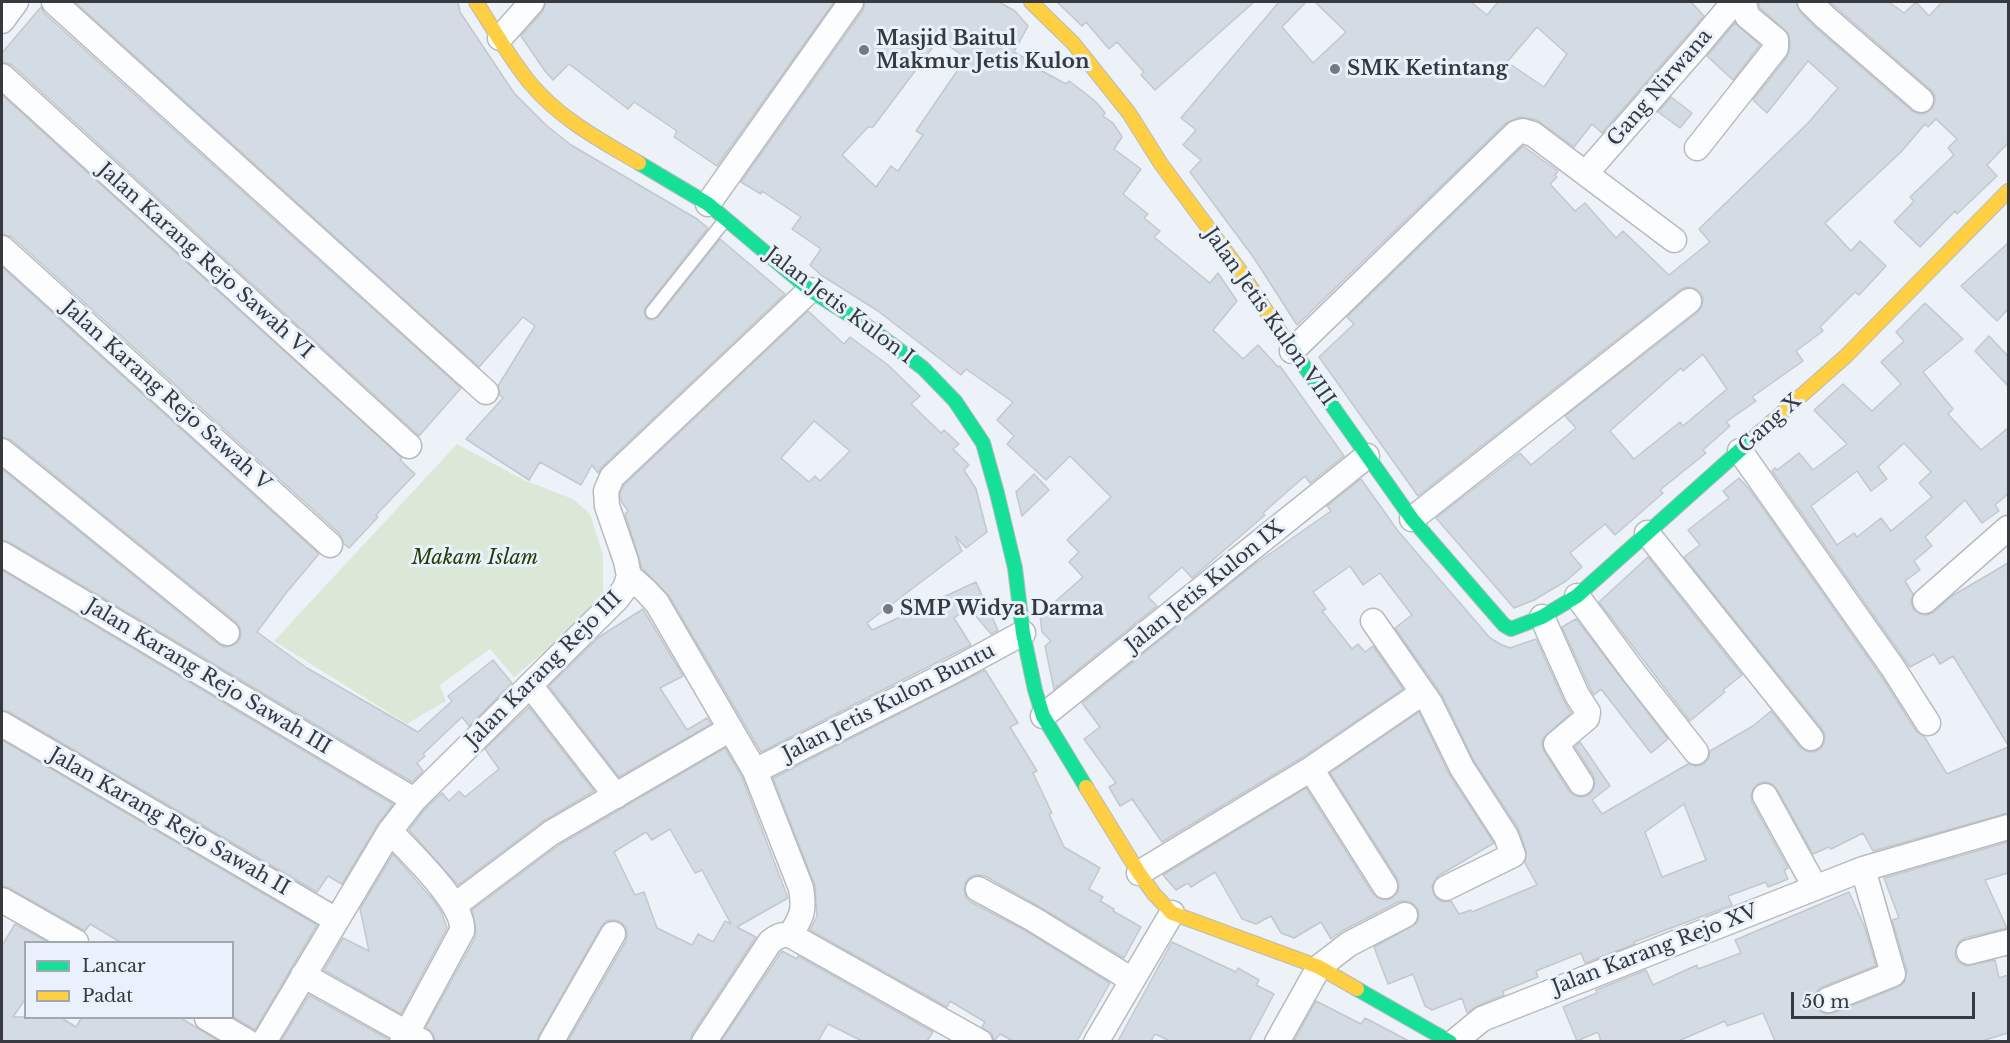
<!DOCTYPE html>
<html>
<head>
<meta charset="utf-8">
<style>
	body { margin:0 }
	#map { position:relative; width:2010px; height:1043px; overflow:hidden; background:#edf2f8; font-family:"Libre Baskerville",serif }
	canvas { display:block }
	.frame { position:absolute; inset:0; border:3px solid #36393d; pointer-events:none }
	.legend { position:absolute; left:24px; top:941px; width:210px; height:78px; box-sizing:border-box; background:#e9f2fc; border:2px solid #a1a8b0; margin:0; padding:8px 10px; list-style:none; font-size:18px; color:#36393d }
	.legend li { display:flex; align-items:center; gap:12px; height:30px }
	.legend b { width:30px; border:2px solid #a1a8b0 }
	.scale { position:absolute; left:1791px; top:992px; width:184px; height:27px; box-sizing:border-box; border:3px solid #36393d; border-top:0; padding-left:8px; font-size:18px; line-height:21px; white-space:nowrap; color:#36393d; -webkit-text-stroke:4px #e9f2fc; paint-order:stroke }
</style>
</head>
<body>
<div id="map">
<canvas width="2010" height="1043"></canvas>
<div class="frame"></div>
<ul class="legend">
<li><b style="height:8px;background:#16e098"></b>Lancar</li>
<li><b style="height:8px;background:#ffcf43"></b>Padat</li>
</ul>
<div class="scale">50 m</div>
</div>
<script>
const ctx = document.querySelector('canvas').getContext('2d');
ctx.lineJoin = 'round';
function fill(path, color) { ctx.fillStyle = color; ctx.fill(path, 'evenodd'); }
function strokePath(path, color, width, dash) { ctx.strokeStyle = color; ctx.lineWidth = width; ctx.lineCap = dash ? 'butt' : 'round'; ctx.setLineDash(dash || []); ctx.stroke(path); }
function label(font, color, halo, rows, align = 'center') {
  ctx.font = font + ' "Libre Baskerville",serif'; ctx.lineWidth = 6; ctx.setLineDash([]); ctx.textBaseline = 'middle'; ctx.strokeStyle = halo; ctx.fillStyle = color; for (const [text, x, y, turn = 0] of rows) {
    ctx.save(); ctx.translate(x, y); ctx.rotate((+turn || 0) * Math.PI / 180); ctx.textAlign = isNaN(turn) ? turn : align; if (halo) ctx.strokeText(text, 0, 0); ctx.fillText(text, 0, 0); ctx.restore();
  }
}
fill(new Path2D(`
	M457,444L524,480L573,499L590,514L603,555V604L514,677L490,649L440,685L446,701L407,724L274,641Z`), '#dbe8d8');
const building = new Path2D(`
	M75,2H458L460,12L514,93L547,126L571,145L697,219L708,228L646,307L644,311L646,318L651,320L658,317L720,239L785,294L602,467L598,473L592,465L581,485L540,462L529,480L466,439L503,398L500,395L498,386L535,326L523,317L479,367Z
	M546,2H834L717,166L674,137L677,131L634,102L628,109L569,64L553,80L545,71L521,36L543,11Z
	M865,2H999L1015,11L1028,26L1014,52L1035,64L1033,66L1066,84L1069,81L1085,93L1097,103L1105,113L1103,116L1113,123L1122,137L1114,149L1141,169L1123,194L1148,214L1144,218L1160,231L1154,237L1210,283L1218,273L1237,301L1213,330L1243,359L1258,345L1278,367L1280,366L1344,456L1310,483L1305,476L1263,513L1265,515L1192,578L1182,567L1148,597L1157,606L1054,689L1045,646L1051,641L1042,632L1040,615L1083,577L1069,562L1079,552L1067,540L1111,497L1070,456L1046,480L1007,444L1014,436L997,420L1013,402L966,369L961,375L878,311L821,275L810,265L821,249L792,229L801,217L762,191L761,194L741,182L863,10ZM939,39L966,58L916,131L923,135L898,171L891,166L876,187L842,155L868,127H873Z
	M1057,2H1254L1155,90L1141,75L1144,72L1117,42L1109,49L1086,22L1082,26Z
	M1279,2H1306L1282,27L1313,63L1346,32L1315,2H1471L1487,15L1498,2H1691L1704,16L1602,133L1592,124L1574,147L1537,120L1520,117L1506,123L1297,325L1254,258L1190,172L1201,160L1183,145L1196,130L1181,118ZM1537,27L1567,54L1544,87L1507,62Z
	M1758,2H1796L1800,12L1816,28L1912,111L1919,114L1926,113L1932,109L1935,102V96L1931,90L1830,2H1889L1904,13L1916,2L1929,16L1942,2H2008V143L1987,165L1997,176L1957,214L1955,211L1920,247L1894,222L1914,201L1910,197L1954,155L1948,148L1957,139L1936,119L1928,127L1925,124L1901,152L1825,223L1851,251L1860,241L1886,266L1859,295L1855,292L1820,327L1823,331L1796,351L1803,361L1752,397L1756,401L1726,422L1730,426L1703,450L1706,453L1660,490L1663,493L1615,535L1605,524L1570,553L1582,567L1566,581L1534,600L1514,608L1436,518L1520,453L1531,465L1576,428L1565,416L1698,312L1702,306L1703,298L1701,293L1694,288L1686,287L1680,290L1418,496L1319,357L1354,324L1347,317L1523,146L1558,171L1555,175L1557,177L1550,184L1575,211L1585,203L1616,238L1623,231L1669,275L1710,242L1699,229L1808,123L1838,88L1808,61L1767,113L1753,100L1787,57L1790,48L1789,34L1760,8ZM1703,354L1727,389L1683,426L1680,422L1634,459L1610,431L1681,368L1683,371Z
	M41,7L44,13L461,388L419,436L12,65L2,62V53Z
	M1735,23L1760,45L1733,80L1707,56Z
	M2,95L402,458L400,460L415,474L376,515L378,517L349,548L344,544L340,534L12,237L2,234Z
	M1671,97L1692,113L1680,128L1658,112Z
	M2008,243V309L1997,321L1961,286Z
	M2,267L319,554L286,593L257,632L307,668L418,732L452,701L448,696L493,660L512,683L469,726L462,717L423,754L425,756L417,763L423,771L412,782L9,542L2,540V469L218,644L224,647L232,646L238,642L241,636L240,628L236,622L11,440L2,437Z
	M1925,303L1963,339L1923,372L1953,409L1948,414L1981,450L2008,428V494L1995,505L1999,511L1982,523L1965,500L1925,537L1932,546L1914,561L1920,570L1905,581L1913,594L1911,603L1914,610L1920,614L1927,615L1934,612L1952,596L2008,563V745L1953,656L1940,664L1934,654L1910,667L1772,471L1775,468L1777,470L1799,453L1813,470L1847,444L1814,410L1843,384L1872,411L1901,384L1881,362L1904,341L1896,332ZM1904,443L1931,472L1919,483L1932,497L1891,531L1881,518L1857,537L1854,533L1837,545L1811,506L1857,471L1871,491L1887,479L1878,467Z
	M808,311L844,344L850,337L888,365L920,396L911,404L941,433L944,430L959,444L953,449L969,465L964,470L976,489L987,532L966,548L955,536L962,551L867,623L872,630L976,582L998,630L991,634L969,608L954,618L971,645L761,752L669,596L642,568L625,514L628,511L621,501L620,493L624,485ZM814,421L850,451L820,481L815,476L809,482L781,458Z
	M1989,336L2008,356V386L1975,351Z
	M1034,474L1049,490L1022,516L1016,492Z
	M1739,478L1750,490L1881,676L1916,731L1924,736L1947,774L2008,747V813L1873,851L1863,833L1831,849L1829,847L1813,854L1777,789L1772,784L1765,782L1759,783L1753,789L1751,796L1752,802L1788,868L1784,870L1788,879L1768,887L1766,882L1728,896L1732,905L1634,942L1635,944L1585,963L1581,953L1536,971L1538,977L1503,991L1504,995L1477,1006L1467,1013L1462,998L1432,1010L1425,1006L1413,974L1388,984L1374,947L1417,923L1419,916L1418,909L1412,903L1405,901L1398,902L1342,931L1331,939L1321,922L1294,938L1281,933L1271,916L1256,924L1242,919L1215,872L1191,887L1188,883L1176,890L1163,875L1306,788L1373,894L1379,899L1386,900L1392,898L1398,892L1399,885L1397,878L1330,773L1419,712L1449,774L1494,843L1438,876L1432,886L1434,895L1439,900L1444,902L1451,901L1459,914L1471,910L1472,912L1537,885L1525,863L1526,851L1518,828L1474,761L1442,695L1395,628L1412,615L1380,573L1363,585L1350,566L1313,592L1326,609L1322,611L1352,649L1358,644L1365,652L1373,646L1403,689L1303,757L1162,842L1132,799L1120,806L1109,787L1116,783L1084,739L1100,727L1082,703L1251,567L1331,511L1327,506L1361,479L1398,531L1490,638L1502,645L1510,648L1536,639L1564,701L1571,713L1543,738L1542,745L1544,751L1569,791L1575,796L1582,797L1589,795L1593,790L1595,783L1593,775L1575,747L1580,742L1610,786L1592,800L1602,814L1688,764L1697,766L1704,764L1709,758L1710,751L1753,726L1771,711L1800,747L1806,751L1814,752L1820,749L1824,743L1825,735L1822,729L1684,557L1700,545L1688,530L1729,498L1723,491ZM1684,804L1706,860L1662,877L1645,832Z
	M1648,557L1742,675L1723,690L1725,692L1690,721L1599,602Z
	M2,570L393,804L378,824L342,884L328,876L317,892L9,712L2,710Z
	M643,609L683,676L660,688L687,730L707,718L711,724L619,777L549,686L599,637Z
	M1576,619L1668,739L1651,753L1601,689L1594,695L1590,688L1562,627Z
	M985,670L1018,723L1010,727L1037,771L1033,773L1052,813L1049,814L1064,847L1100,868L1089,889L1103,897L1100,901L1114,909L1113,911L1141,927L1124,958L1040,907L985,876L977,875L970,877L966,882L964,890L966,897L971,902L1026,931L1110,983L1077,1041H1013L1000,1034L994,1041L992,1034L982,1027L985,1022L950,1001L947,1007L810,930L817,916L815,886L773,778Z
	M529,707L594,791L542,822L458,885L409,830L425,809L442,793L449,801L459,791L465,797L499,769L485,749Z
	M2,740L317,925L255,1030L232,1016V942H120L90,924L85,931L9,888L2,886Z
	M725,748L742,777L788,898L737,927L756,937L692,1034L690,1041H568L626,941L627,935L626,927L621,922L614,920L606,921L601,927L539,1035L537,1041H435L433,1033L426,1027L475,938L476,929L472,910L559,845ZM670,829L695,873L702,870L731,924L725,921L713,942L698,934L692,945L657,928L644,892L635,895L614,852L646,832L652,840Z
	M2008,842V873L1985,880L2007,928L1965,938L1960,941L1956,948L1955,955L1958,962L1966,966L1995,960L1999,978L2008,975V1033L1982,1041H1775L1763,1013L1727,1026L1725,1021L1678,1041H1601L1598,1032L1577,1041L1563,1007L1597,993L1596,990L1646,970L1653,985L1697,965L1698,969L1741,953L1735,940L1849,892L1865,928L1876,966L1822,987L1817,991L1814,997L1815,1006L1820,1011L1825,1014L1833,1013L1898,987L1904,983L1907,971L1892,920L1899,918L1884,878Z
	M393,854L434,901L442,913L447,928L401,1014L324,970L343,938L369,951L360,909Z
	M15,924L48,942H26V998L13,1017H60L76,1027L82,1017H179L219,1041H2V946Z
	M1172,942L1236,972L1238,968L1259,980L1256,985L1274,994L1249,1041H1170L1155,1034L1151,1041H1118Z
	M782,951L797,959L798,956L933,1032L927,1041H862L828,1024L818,1041H721Z
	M309,995L388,1039V1041H281Z
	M1316,1001L1361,1024L1365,1018L1409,1041H1294Z`);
fill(building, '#d3dbe4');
strokePath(building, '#c4c8cd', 1.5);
const lane = new Path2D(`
	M652,312L725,220`);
const street = new Path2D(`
	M54,2L486,392
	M1810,2L1825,17L1921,100
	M2,21L16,2
	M500,38L532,2
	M2,76L409,446
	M1697,148L1776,48V40L1747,16L1744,2
	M1586,173L1697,46L1734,2
	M708,204L851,2
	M2,248L330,545
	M1292,351L1516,133L1523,131L1533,134L1674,240
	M2,451L227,633
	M1740,451L1893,668L1928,723
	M1412,519L1689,301
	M1647,533L1811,738
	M2,554L414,800
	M629,576L645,590L657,603L755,771L801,888C805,910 802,917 790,935
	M1577,596L1634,673L1696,752
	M1925,601L2008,528
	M1542,617L1577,695L1588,712L1587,718L1556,744L1581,783
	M1373,621L1430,703L1462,768L1506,836L1513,855L1446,888
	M530,685L616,796
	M1043,716L1367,456
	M2,724L336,920
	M1311,769L1422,693
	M755,771L953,671L1023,633
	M1765,796L1815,887
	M390,831C409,852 465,903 462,931L402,1042
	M1139,873L1311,769L1385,886
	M978,889L1033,919L1132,980
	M2,900L76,942
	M455,905L551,833L730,729
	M1969,952L2008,942
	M303,975L421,1041
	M1828,1000L1893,974L1863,869
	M207,1018L248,1042
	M264,1042L390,831L414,800L616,600L625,588L629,576L626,561L607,506L606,491L612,477L810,290
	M551,1042L613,934
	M704,1042L770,942C776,937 781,934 790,935L980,1042
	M1096,1042L1172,913
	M1277,1042L1319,967L1349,944L1405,915
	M1454,1042L1482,1019L1863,869L2008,827`);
const fast = new Path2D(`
	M639,163L708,204L810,290L867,326L923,368L955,401L983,443L997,493L1015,568L1023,633L1035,690L1043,716L1086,787
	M1280,332L1412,519L1504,625L1511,629L1542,617L1577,596L1758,434
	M1357,989L1450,1042`);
const slow = new Path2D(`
	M476,2C493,28 510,59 530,83C560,119 600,140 639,163
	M1031,2L1073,43L1129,113L1161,164L1238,268L1280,332
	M1758,434L1846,356L2008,191
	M1086,787L1139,873L1154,894L1172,913L1319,967L1357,989`);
strokePath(lane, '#b7bbbf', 15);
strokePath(street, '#b7bbbf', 27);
strokePath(fast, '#b7bbbf', 16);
strokePath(slow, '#b7bbbf', 16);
strokePath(lane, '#fcfdfe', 12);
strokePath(street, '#fcfdfe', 24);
strokePath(fast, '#16e098', 14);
strokePath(slow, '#ffcf43', 14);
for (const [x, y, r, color] of [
	[864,50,6,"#767a7e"],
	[1335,69,6,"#767a7e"],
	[888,609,6,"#767a7e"]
]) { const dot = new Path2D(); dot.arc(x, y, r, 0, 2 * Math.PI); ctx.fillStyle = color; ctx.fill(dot); strokePath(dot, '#e9f2fc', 2); }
label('bold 20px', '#36393d', '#e9f2fc', [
	["Masjid Baitul",876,39],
	["Makmur Jetis Kulon",876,62],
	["SMK Ketintang",1347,69],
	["SMP Widya Darma",900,609]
], 'left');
label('20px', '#36393d', '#e9f2fc', [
	["Gang Nirwana",1660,88,-49],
	["Jalan Karang Rejo Sawah VI",205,261,42],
	["Jalan Jetis Kulon I",839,306,37],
	["Jalan Jetis Kulon VIII",1269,317,55],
	["Jalan Karang Rejo Sawah V",166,396,42],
	["Gang X",1770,424,-42],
	["Jalan Jetis Kulon IX",1205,587,-39],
	["Jalan Karang Rejo III",544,670,-45],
	["Jalan Karang Rejo Sawah III",208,677,31],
	["Jalan Jetis Kulon Buntu",889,703,-27],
	["Jalan Karang Rejo Sawah II",169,822,30],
	["Jalan Karang Rejo XV",1655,950,-21]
]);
label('italic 20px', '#243e06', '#e9f2fc', [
	["Makam Islam",475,558]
]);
</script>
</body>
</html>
